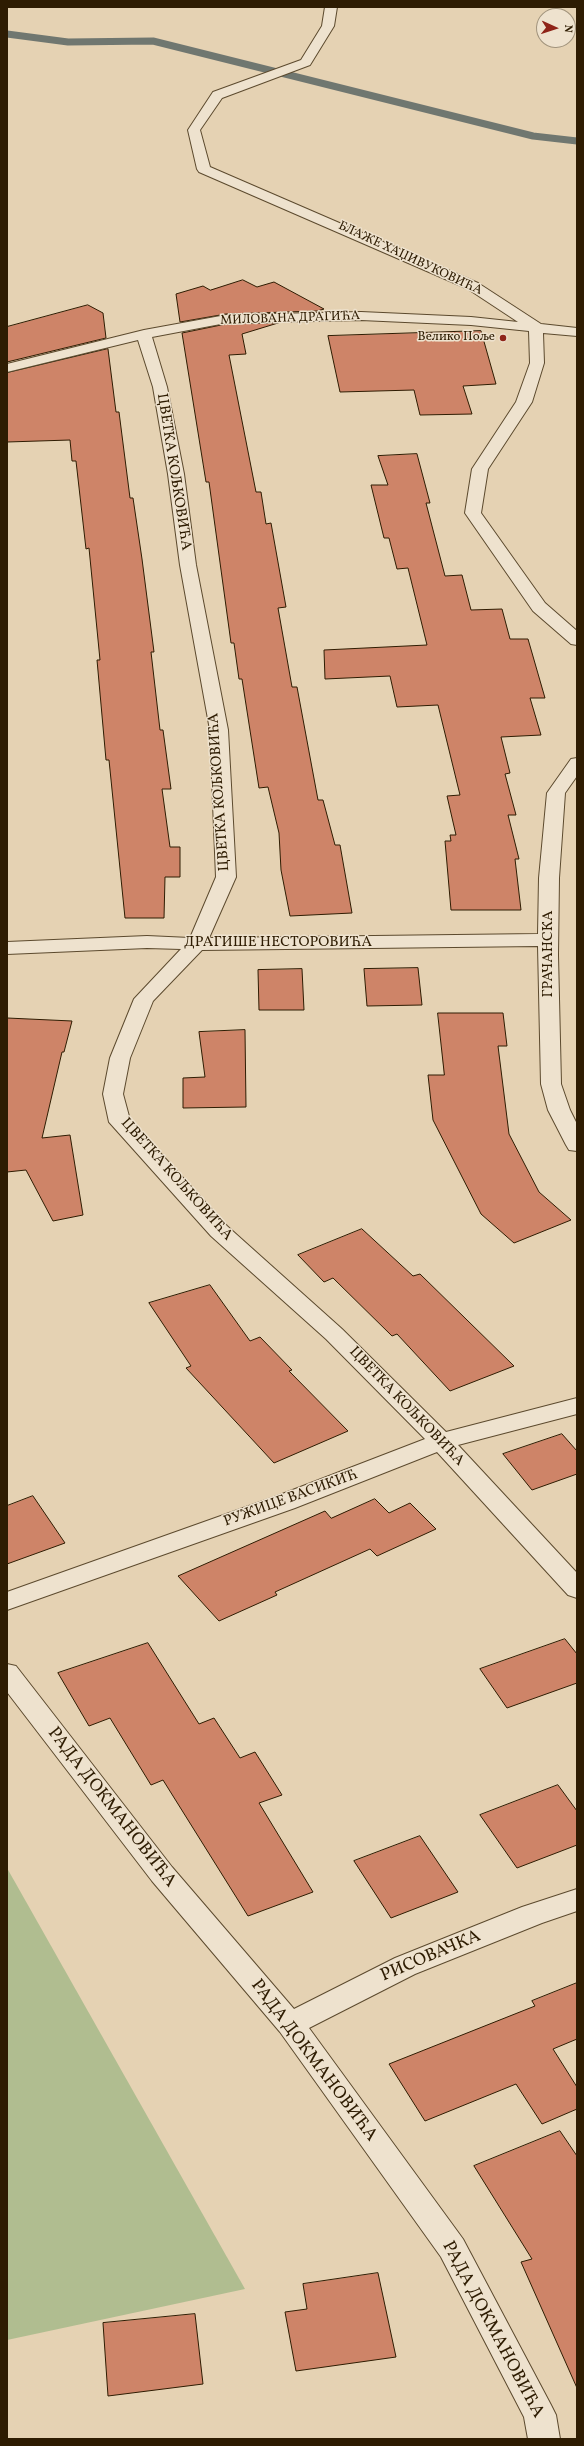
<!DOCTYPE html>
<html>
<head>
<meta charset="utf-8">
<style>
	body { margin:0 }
	#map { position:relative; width:584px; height:2446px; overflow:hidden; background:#e5d2b3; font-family:Vollkorn,serif }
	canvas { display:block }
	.frame { position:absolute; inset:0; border:8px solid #2e1c02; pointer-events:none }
	.north { position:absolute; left:536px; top:8px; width:40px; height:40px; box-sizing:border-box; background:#eee2ce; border:1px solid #a1937c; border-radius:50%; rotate:93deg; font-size:11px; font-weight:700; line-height:16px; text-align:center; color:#2e1c02 }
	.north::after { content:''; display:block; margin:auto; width:14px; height:18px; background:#8f2418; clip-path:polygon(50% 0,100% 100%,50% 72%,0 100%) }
</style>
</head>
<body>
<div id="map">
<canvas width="584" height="2446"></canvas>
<div class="frame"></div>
<div class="north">N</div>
</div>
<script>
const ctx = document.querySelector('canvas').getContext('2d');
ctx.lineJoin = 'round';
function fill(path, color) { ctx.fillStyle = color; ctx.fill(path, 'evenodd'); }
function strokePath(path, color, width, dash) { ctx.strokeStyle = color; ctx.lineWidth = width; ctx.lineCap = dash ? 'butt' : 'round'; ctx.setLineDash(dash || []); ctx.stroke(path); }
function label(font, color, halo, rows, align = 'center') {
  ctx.font = font + ' Vollkorn,serif'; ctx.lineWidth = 3; ctx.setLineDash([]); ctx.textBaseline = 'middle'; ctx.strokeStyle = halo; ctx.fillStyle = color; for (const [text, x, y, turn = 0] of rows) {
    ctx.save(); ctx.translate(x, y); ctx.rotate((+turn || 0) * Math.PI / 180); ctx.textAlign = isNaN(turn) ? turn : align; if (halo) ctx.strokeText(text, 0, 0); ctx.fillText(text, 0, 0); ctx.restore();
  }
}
fill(new Path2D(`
	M7,1868L245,2289L7,2340Z`), '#b0bd90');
strokePath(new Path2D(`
	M7,34L68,42L153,41L533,136L577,141`), '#707770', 7);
const building = new Path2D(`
	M243,280L257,287L274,282L324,309L317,311L226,314L180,322L176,294L203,286L210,290Z
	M88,305L103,313L106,338L7,362V327Z
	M278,323L242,334L246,354L229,355L256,492H261L266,524L271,523L286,607L278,608L292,687H297L318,800H323L335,845H340L352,913L290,916L281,870L279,833L268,787L259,788L242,679H239L234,643H231L209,482H206L182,333L226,324Z
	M481,331L496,384L463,386L472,414L420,415L414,390L340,392L328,336Z
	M108,349L116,412H119L130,498H133L142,559L154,652H151L160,730H163L171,789H162L170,847H180V877H165L164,918H125L109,760H106L97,660H100L89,548L86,549L76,461H72L70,440L7,442V373Z
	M417,454L430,503H426L445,576L462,575L471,610L502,609L510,639H528L545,698H530L541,735L501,737L510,773L505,774L516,815H508L519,859H515L521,910H451L445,841H451L450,835H456L447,796L460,795L438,705L397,707L390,676L325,679L324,650L427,645L408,568L397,569L389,538H384L371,485H388L378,456Z
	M418,968L422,1005L367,1006L364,969Z
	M302,969L304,1010H259L258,970Z
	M438,1013H503L507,1046H498L509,1134L539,1192L571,1220L514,1243L481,1214L433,1120L428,1075H444Z
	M7,1018L72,1021L64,1052H62L42,1138L70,1135L83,1215L53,1221L26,1170L7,1172Z
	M245,1030L246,1107L183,1108V1078L205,1077L199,1032Z
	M362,1229L413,1276L420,1274L514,1366L450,1391L397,1334L392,1336L333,1278L324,1282L298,1255Z
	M210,1285L250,1341L260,1337L292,1370L289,1371L348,1431L274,1463L186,1368L191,1366L149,1303Z
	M562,1434L577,1451V1474L532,1490L503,1454Z
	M33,1496L65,1543L7,1564V1506Z
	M375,1499L389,1513L410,1503L436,1529L377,1556L370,1549L275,1592L277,1595L219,1621L178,1576L325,1511L331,1518Z
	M565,1639L577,1654V1683L507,1708L480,1669Z
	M148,1643L199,1724L214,1718L240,1758L255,1752L282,1795L259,1803L313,1892L248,1916L163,1780L151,1785L110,1718L89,1726L58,1673Z
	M558,1785L577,1811V1845L517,1868L480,1815Z
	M420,1836L458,1892L391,1918L354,1861Z
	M577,1983V2039L553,2049L577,2087V2109L542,2124L516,2084L425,2121L389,2064L535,2006L532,2001Z
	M560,2131L577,2156V2388L521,2262L532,2259L474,2166Z
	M378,2273L396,2357L296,2371L285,2312L307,2309L303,2284Z
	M195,2314L203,2384L108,2396L103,2323Z`);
fill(building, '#ce8468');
strokePath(building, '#2e1c02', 1);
const street = new Path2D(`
	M325,7H337L334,26L310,65L222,98L200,130L210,167L478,283L541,324L577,328V336L543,333L544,363L532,402L488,469L481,513L545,603L577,631V645L571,644L533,611L465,513L472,469L516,402L530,363L529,331L471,325L361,320L226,323L152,337L167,387L184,474L196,565L228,730L236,877L209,938L538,934L539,878L547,793L571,759L577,758V776L565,793L559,878L558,955L561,1084L570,1110L577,1124V1151L569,1150L566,1145L548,1110L541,1084L538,946L202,950L153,1001L130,1058L123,1094L130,1120L227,1226L342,1329L446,1432L577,1398V1414L458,1445L577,1573V1598L568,1595L437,1452L295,1508L7,1610V1592L277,1496L425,1439L326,1339L211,1236L109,1122L103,1094L110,1058L134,999L181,949L147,948L7,954V942L147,936L190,938L216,877L210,730L180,565L168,474L153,387L138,340L7,372V364L144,330L226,315L361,312L471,317L518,322L468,289L199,172L197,169L188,130L213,92L301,60L322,26Z
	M7,1664L16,1666L172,1867L294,2009L395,1958L522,1907L577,1889V1911L542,1923L415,1974L309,2028L463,2239L551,2405L556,2415L560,2439H528L524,2417L441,2257L280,2032L152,1881L7,1692Z`);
strokePath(street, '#5c4a2e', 2);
fill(street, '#eee2ce');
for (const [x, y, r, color] of [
	[503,338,4,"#8f2418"]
]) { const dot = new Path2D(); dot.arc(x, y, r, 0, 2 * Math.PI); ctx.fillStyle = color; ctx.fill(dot); strokePath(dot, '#eee2ce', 1.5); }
label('13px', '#2e1c02', '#eee2ce', [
	["БЛАЖЕ ХАЏИВУКОВИЋА",410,259,25],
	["МИЛОВАНА ДРАГИЋА",290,319,-2]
]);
label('13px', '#2e1c02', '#eee2ce', [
	["Велико Поље",495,338]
], 'right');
label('15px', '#2e1c02', '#eee2ce', [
	["ЦВЕТКА КОЉКОВИЋА",173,472,81],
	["ЦВЕТКА КОЉКОВИЋА",220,792,-94],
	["ДРАГИШЕ НЕСТОРОВИЋА",278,943],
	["ГРАЧАНСКА",549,954,-90],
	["ЦВЕТКА КОЉКОВИЋА",176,1180,48],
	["ЦВЕТКА КОЉКОВИЋА",406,1407,46],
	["РУЖИЦЕ ВАСИКИЋ",291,1499,-20]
]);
label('18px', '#2e1c02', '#eee2ce', [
	["РАДА ДОКМАНОВИЋА",111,1808,52],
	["РИСОВАЧКА",431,1957,-23],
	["РАДА ДОКМАНОВИЋА",313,2061,53],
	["РАДА ДОКМАНОВИЋА",492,2330,62]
]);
</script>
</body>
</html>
